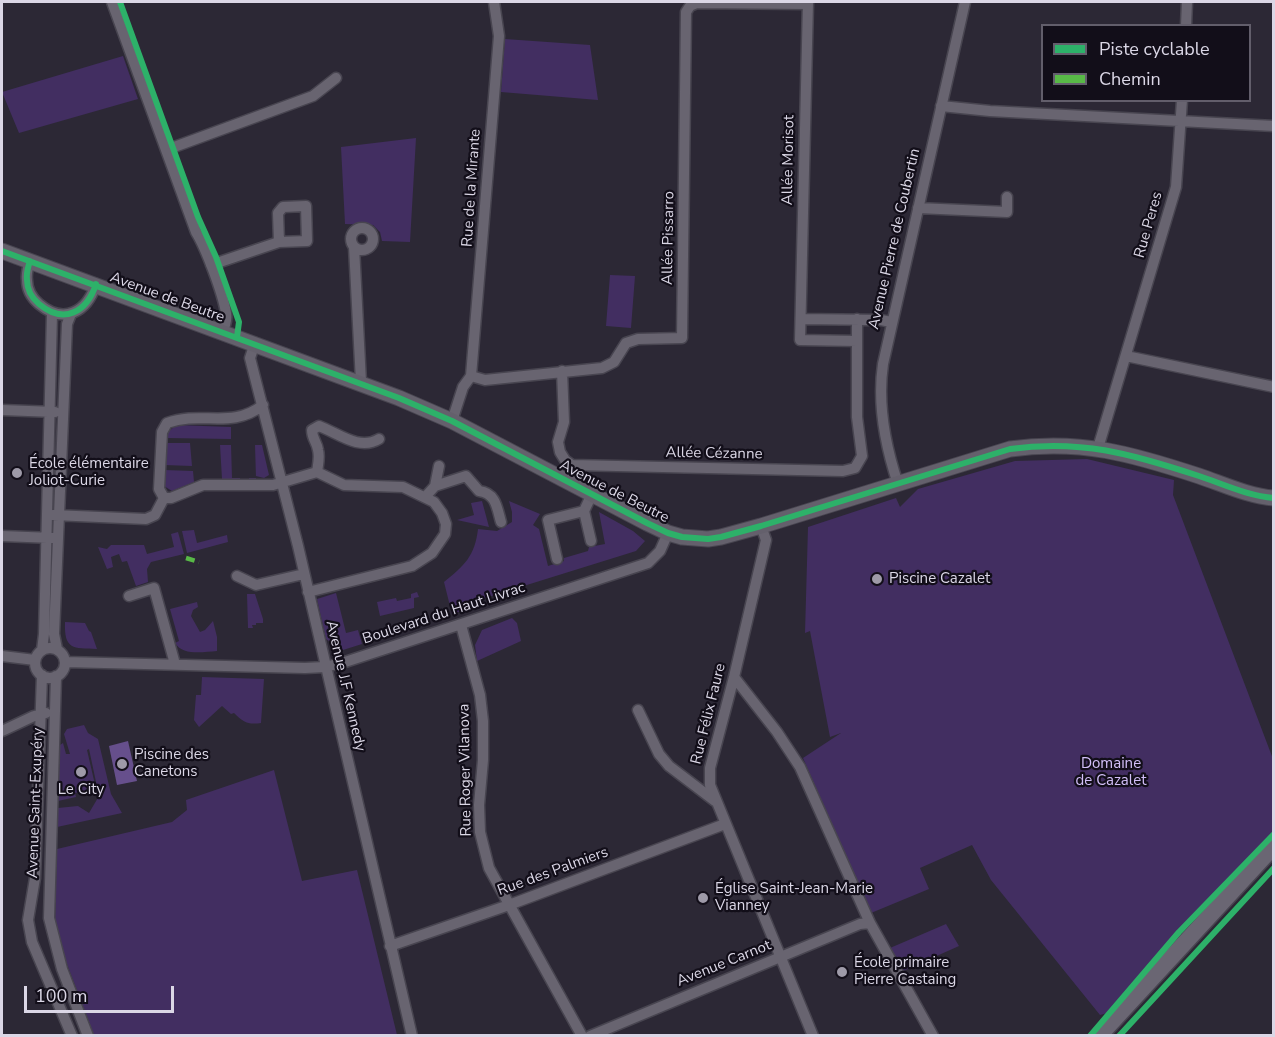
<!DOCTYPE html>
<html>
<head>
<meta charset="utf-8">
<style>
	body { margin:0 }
	#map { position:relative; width:1275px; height:1037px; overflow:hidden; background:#2c2835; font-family:"Nunito Sans",sans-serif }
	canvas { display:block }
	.frame { position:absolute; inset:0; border:3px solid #dbd7e6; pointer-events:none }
	.legend { position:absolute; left:1041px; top:24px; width:210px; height:78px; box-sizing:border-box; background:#120e19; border:2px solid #625e6b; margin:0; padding:8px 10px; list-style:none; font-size:18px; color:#dbd7e6 }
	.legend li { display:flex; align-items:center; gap:12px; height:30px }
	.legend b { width:30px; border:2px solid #625e6b }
	.scale { position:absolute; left:24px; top:986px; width:150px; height:27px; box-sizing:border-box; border:3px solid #dbd7e6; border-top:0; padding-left:8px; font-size:18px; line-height:21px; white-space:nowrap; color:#dbd7e6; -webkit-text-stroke:4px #120e19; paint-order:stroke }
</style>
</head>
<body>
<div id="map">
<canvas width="1275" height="1037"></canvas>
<div class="frame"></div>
<ul class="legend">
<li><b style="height:8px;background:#2db169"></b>Piste cyclable</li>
<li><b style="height:8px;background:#58b947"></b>Chemin</li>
</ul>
<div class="scale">100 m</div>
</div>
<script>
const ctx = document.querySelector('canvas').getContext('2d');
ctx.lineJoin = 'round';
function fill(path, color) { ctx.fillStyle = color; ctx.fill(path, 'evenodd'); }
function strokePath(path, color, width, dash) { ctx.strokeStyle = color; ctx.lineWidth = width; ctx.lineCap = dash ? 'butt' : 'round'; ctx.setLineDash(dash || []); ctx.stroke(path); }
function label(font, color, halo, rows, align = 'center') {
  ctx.font = font + ' "Nunito Sans",sans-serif'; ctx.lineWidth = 4.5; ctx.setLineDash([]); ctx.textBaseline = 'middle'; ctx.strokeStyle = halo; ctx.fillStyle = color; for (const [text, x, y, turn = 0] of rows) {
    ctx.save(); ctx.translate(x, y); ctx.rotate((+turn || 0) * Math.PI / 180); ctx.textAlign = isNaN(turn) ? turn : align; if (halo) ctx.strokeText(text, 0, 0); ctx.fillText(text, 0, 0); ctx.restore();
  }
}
fill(new Path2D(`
	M505,39L590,45L598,100L501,92Z
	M123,56L138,99L19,133L2,92Z
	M416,138L410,242L382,241L380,232L373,225L345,224L341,147Z
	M610,275L635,276L631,328L606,326Z
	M176,425L231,427V439L165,438L166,434Z
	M165,443H190L192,466L164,465Z
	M220,445H231L232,478H240V480L222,479Z
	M255,445H262L269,475L264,478L256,476V480H249V478H256Z
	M1087,459L1174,480L1173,495L1273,759V834L1179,932L1111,1012L1100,1015L991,880L972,845L920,868L929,889L871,913L803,758L841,733L830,737L810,631L805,633L808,527L896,498L900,507L918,489L1015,461Z
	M164,470L193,471L194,482L172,491L164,486Z
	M482,501L489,527L457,520L474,515L471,503Z
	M509,501L540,514L533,525L539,529L548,566L564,561V558L588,551L589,547L605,544L599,512L633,531L645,541L636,551L485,598L467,609L452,614L444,582C464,566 475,556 478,529L497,531L512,522V512Z
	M194,530L197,543L227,535L228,542L187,553L182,531Z
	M178,532L184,554L151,562L147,569L148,582L136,586L127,561L122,562L119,554L111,557L113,567L107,569L98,547L107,549L111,545H144L147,554L174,547L171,534Z
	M417,592L419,597L414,598V608L380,616L377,602L396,598L397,601L411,598V594Z
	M336,593L346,633L358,630L362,644L343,650L326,639L317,599Z
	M247,594H255L263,619V623H256V625H252L253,628H248Z
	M197,602L198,607L193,610L191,616L200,632L205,630L213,621L217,637V651C203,652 183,656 175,643L179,641L170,609Z
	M512,618L517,623L521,641L477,661L475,645L482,630Z
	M65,622L85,623L89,631L91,632L97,649C73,648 64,650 65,622Z
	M202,677L264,679L261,723C248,725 243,722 234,713L231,714L222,706L199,727L194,720L196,695H201Z
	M84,725L88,733L98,739L111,794L122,813L57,827L58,808L78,806L89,813L99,796L89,749L87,750L96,789L75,793L76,797L58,801L60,745L63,743L66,754H70L64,734L67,729Z
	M274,770L302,881L357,870L397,1035H94L62,951L55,922L57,849L172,822L187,810L186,800Z
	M946,924L959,946L903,971L890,948Z`), '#422e61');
fill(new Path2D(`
	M128,741L137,781L117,785L109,746Z`), '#664f8c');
const street = new Path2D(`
	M112,2L196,232C206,248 223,294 226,313C227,320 226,325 222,331
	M808,2L800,340L857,341
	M1186,26L1187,2
	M941,106L990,111L1274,126
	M166,150L313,96L336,78
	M918,208L1007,212V197
	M351 239a11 11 0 1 1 22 0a11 11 0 1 1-22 0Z
	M354,247L361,382
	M30,261C28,267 26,274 27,280C27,290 32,298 39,304C64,325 87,312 96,284
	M211,265L279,242L307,241L306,206L283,207L278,213L279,242
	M801,319L881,320L891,322
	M255,343L250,358L298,546L412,1036
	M1126,356L1274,387
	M562,371L564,422L558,442L560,452L565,460L572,465L843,471L855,468L862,456L857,417V319
	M471,376L485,380L602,368L614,362L626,343L638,339L682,338L686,12L690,6L697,3L807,4
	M263,405C231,430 202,410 167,423L162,432L159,489L164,498H171L203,485H273L317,472L344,485L403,487L434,502L442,513L446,524L445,534L432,553L412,566L308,592
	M2,410L55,412
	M452,421L463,387L471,376L499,36L494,2
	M1098,448L1176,187L1182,100
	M317,472C318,465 320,457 318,450C317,442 312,439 312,430L319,426C338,433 359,451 379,439
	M898,484C885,445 877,405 883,364L965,2
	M435,486L439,466
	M426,496L435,486L466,476L479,491C496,493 497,508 501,522
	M53,515L146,519L155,515L164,498
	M761,526L766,540L734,677L710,768V785L813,1036
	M2,536L53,538
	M591,541L584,511L592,494
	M557,559L548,520L584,511
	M237,576L256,585L304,574
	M129,596L154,588L175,664
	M461,625L480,695L483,721V760L479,805L480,832L489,868L582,1036
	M35 663a15 15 0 1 1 30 0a15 15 0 1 1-30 0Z
	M57,649L54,634L67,324L71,314
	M42,650L44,634L52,314
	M2,656L35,660
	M65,662L305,668L325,667L345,662L648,563L660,551L668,533
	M42,675L35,878L28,920L32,942L72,1036
	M56,676L49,918L62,969L88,1036
	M734,677L777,732L800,767L870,923L933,1036
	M638,710L659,754L669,766L715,801
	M2,731L34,716L46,713
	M390,946L509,905L725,824
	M590,1036L860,924L870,923`);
const secondary = new Path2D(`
	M2,251L399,398L452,421L647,523L668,533L682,537L708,539L721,537L761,526L1010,449C1081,439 1132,454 1199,476C1223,484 1248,496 1274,498`);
const primary = new Path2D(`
	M1099,1036L1274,846`);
strokePath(street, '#484550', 13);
strokePath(secondary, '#484550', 17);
strokePath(primary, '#484550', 19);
strokePath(street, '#686470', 10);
strokePath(secondary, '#64606c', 15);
strokePath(primary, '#6a6673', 16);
strokePath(new Path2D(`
	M186,558L199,562`), '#58b947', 4.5, [9, 4.5]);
strokePath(new Path2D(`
	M120,2L198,217L216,257L239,322L237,337
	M2,251L399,398L452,421L647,523L668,533L682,537L708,539L721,537L761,526L1010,449C1081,439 1132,454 1199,476C1223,484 1248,496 1274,498
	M30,261C28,267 26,274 27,280C27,290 32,298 39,304C64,325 87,312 96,284
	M1090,1036L1179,932L1274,834
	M1119,1036L1274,868`), '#2db169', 6);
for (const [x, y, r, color] of [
	[17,473,6,"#9e9aa8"],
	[877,579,6,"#9e9aa8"],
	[122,764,6,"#9e9aa8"],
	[81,772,6,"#9e9aa8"],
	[703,898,6,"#9e9aa8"],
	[842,972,6,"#9e9aa8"]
]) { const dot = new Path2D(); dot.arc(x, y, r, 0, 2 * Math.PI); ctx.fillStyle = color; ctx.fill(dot); strokePath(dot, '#120e19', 2); }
label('15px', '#dbd7e6', '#120e19', [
	["Allée Morisot",789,160,-89],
	["Rue de la Mirante",472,188,-86],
	["Rue Peres",1149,225,-74],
	["Allée Pissarro",669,238,-89],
	["Avenue Pierre de Coubertin",895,239,-77],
	["Avenue de Beutre",167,298,20],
	["Allée Cézanne",714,454,1],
	["Avenue de Beutre",614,492,27],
	["Boulevard du Haut Livrac",444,614,-18],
	["Avenue J.F Kennedy",345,686,77],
	["Rue Félix Faure",709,714,-76],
	["Rue Roger Vilanova",466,770,-91],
	["Avenue Saint-Exupéry",36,803,-88],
	["Rue des Palmiers",553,872,-20],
	["Avenue Carnot",724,964,-22]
]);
label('15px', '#dbd7e6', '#120e19', [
	["École élémentaire",29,464],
	["Joliot-Curie",29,481],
	["Piscine Cazalet",889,579],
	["Piscine des",134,755],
	["Canetons",134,772],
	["Le City",81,790,"center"],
	["Église Saint-Jean-Marie",715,889],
	["Vianney",715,906],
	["École primaire",854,963],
	["Pierre Castaing",854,980]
], 'left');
label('15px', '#d2bff8', '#120e19', [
	["Domaine",1111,764],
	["de Cazalet",1111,781]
]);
</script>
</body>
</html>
